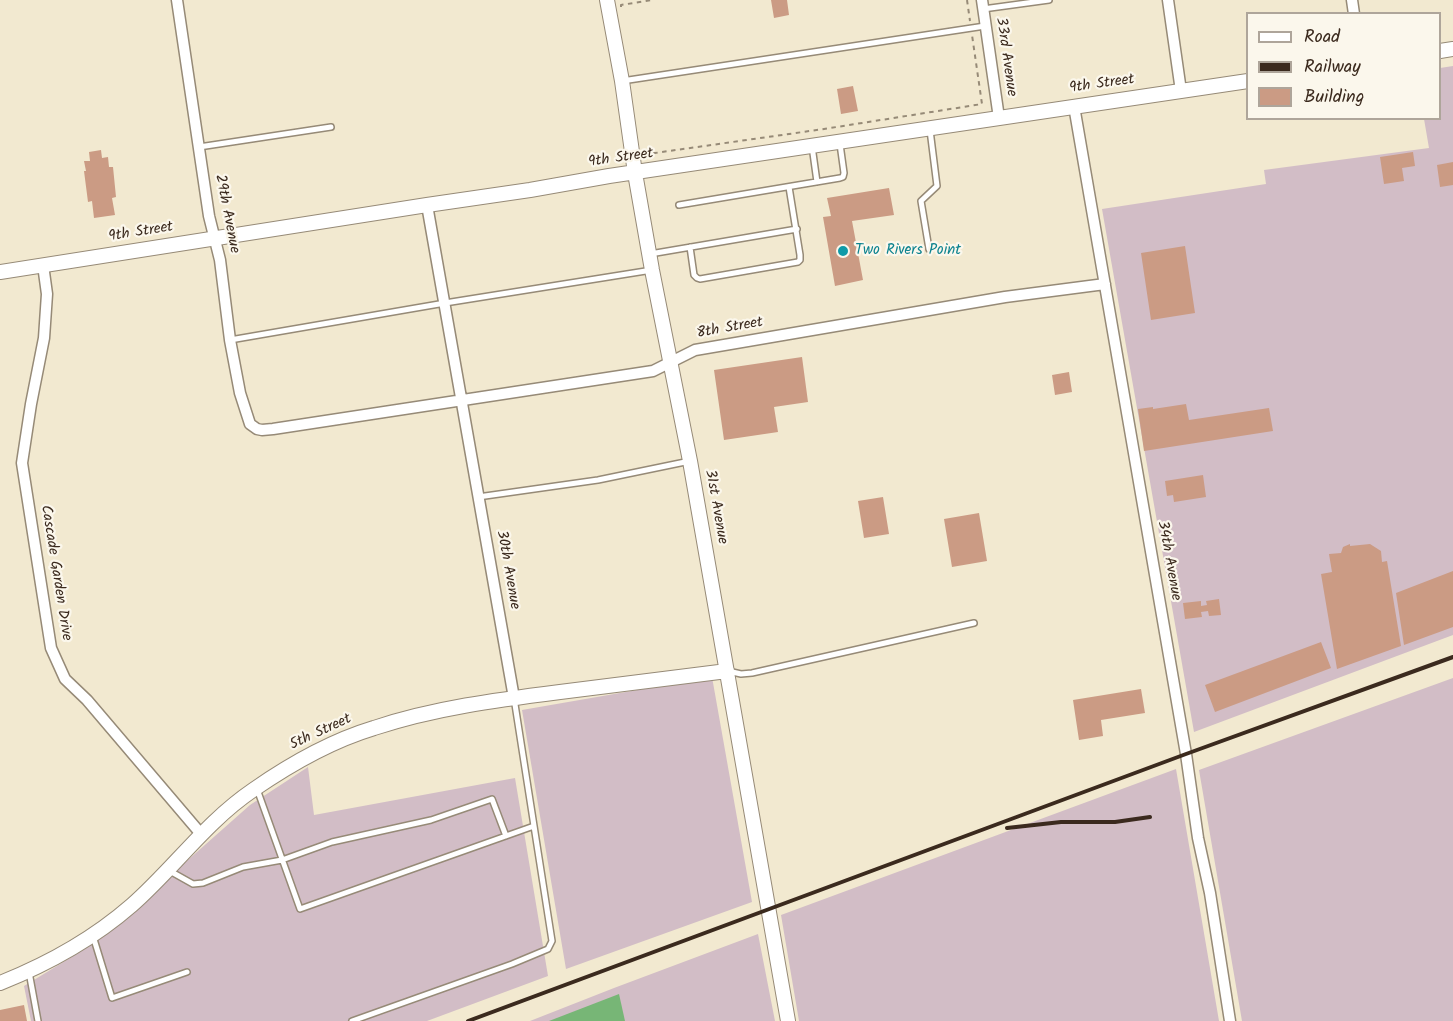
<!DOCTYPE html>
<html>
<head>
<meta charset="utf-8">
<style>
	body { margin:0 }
	#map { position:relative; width:1453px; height:1021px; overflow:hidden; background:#f2e9d0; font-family:Kalam,sans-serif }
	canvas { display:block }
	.legend { position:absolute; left:1246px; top:12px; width:195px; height:108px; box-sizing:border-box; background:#fbf7ec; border:2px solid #aea59a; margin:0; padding:8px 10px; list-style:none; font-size:18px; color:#3b2a1e }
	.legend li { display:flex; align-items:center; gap:12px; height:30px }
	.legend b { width:30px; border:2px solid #aea59a }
</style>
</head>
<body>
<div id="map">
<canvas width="1453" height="1021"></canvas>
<ul class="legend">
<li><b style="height:8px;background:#fff"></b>Road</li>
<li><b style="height:8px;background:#3b2a1e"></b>Railway</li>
<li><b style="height:16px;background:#cb9b84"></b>Building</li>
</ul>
</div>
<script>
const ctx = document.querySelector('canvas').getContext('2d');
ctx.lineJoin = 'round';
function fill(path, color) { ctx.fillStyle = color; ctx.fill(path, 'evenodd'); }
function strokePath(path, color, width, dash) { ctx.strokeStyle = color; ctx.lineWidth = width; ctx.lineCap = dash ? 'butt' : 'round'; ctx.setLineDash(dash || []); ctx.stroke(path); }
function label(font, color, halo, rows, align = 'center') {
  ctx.font = font + ' Kalam,sans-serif'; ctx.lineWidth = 4.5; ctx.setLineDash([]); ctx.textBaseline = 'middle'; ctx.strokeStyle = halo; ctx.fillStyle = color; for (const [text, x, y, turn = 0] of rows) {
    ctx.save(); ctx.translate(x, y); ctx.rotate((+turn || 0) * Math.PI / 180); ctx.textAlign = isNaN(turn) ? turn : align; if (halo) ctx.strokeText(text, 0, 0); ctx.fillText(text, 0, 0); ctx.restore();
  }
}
fill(new Path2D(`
	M1453,66V635L1194,732L1102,209L1266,184L1264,170L1429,148L1424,119L1440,118V68Z
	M712,677L752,902L566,969L522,710Z
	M1453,678V1021H1242L1199,770Z
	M308,767L314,815L515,778L548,976L427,1021H31L24,986L93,944L250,805Z
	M1176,769L1219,1021H799L781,915Z
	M758,934L775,1021H530L614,988Z`), '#d2bdc6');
fill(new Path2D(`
	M619,994L625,1021H549Z`), '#77b676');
fill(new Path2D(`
	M771,0H787L789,15L774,18Z
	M853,86L858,111L841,114L837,89Z
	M101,150L102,158L108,157L109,167H113L116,197L112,198L115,215L94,218L92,201L88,202L84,171H86L84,161H90L89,152Z
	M1413,152L1415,166L1402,168L1404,181L1384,184L1380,157Z
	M1453,162V185L1440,187L1437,165Z
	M889,188L894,215L852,221L863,280L835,286L823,217L831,216L827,198Z
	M1185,246L1195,313L1151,320L1141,253Z
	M802,357L808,402L774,407L778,432L724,440L714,370Z
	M1069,372L1072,392L1055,395L1052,375Z
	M1186,404L1189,420L1269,408L1273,431L1144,451L1138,409L1153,407V409Z
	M1203,475L1206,497L1174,502L1173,495L1167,496L1165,481Z
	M883,497L889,534L864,538L858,501Z
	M979,513L987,561L952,567L944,519Z
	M1350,544V546L1370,544L1381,551L1382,562L1387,561L1401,646L1337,669L1321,574L1332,572L1329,554L1341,553L1343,547Z
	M1453,571V627L1404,645L1396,593Z
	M1219,599L1221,615L1209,616L1208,611L1201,612L1202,617L1185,619L1183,603L1201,601V606L1207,605L1206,601Z
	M1321,642L1331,668L1215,712L1205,685Z
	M1141,689L1145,713L1101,720L1103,736L1079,740L1073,700Z
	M24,1005L27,1021H0V1010Z`), '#cb9b84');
const service = new Path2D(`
	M983,9L1049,0
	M622,81L985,26
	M812,146L817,182
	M199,147L331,127
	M679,205L840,178L843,177L844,173L840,144
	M690,247L694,275L697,278L700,279L798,262L800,260V255L789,187
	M929,249L921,201L937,186L930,130
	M650,254L797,229
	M230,340L445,303L652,270
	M478,497L598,480L690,461
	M728,671L741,674L752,673L974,623
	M257,789L300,909L534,826
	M168,870L193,884L203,883L243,867L282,860L332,842L431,820L492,799L506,836
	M93,936L112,998L187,972
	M29,972L38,1021
	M352,1021L512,964L548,949L552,941L514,698`);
const minor = new Path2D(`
	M177,0L209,216L220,260L230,340L240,393L250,424L257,429L262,430L273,429L653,371L695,350L1005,297L1105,284
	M982,0L999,118
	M1168,0L1181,91
	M1352,0L1354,14
	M1074,106L1186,754L1198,838L1210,893L1230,1021
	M427,205L514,698
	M43,265L47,294L44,338L31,404L22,463L51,648L65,679L87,700L201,834`);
const tertiary = new Path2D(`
	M607,0L622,81L635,173L652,270L690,461L788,1021
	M1440,51L1453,49
	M0,272L427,205L530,190L609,176L1248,81
	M0,983C48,964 93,939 132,905C174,868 206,822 253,790C289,765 331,741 374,728C434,708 497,700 560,692C616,685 671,678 727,671`);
strokePath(service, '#968a77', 8);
strokePath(minor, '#968a77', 13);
strokePath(tertiary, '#968a77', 16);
strokePath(new Path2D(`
	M967,0L970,21
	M621,7V5L652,0
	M645,151L647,153H655L824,129L982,104L972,35`), '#968a77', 2, [4.5, 4.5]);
strokePath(service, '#fff', 5);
strokePath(minor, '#fff', 10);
strokePath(tertiary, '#fff', 14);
strokePath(new Path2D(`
	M1007,828L1061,822H1115L1150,817
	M468,1021L1186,754L1453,657`), '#3b2a1e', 4);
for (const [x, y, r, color] of [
	[843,251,6,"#0f9aa8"]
]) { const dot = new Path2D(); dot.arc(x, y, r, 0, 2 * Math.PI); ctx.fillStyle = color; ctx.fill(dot); strokePath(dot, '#fbf7ec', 2); }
label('15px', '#3b2a1e', '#fbf7ec', [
	["33rd Avenue",1005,57,82],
	["9th Street",1102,85,-8],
	["9th Street",621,159,-8],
	["29th Avenue",226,214,79],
	["9th Street",141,233,-9],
	["8th Street",730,329,-10],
	["31st Avenue",715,507,80],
	["34th Avenue",1168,561,80],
	["30th Avenue",507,570,80],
	["Cascade Garden Drive",55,573,81],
	["5th Street",321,733,-25]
]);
label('15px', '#0d838f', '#fbf7ec', [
	["Two Rivers Point",855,251]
], 'left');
</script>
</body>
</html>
